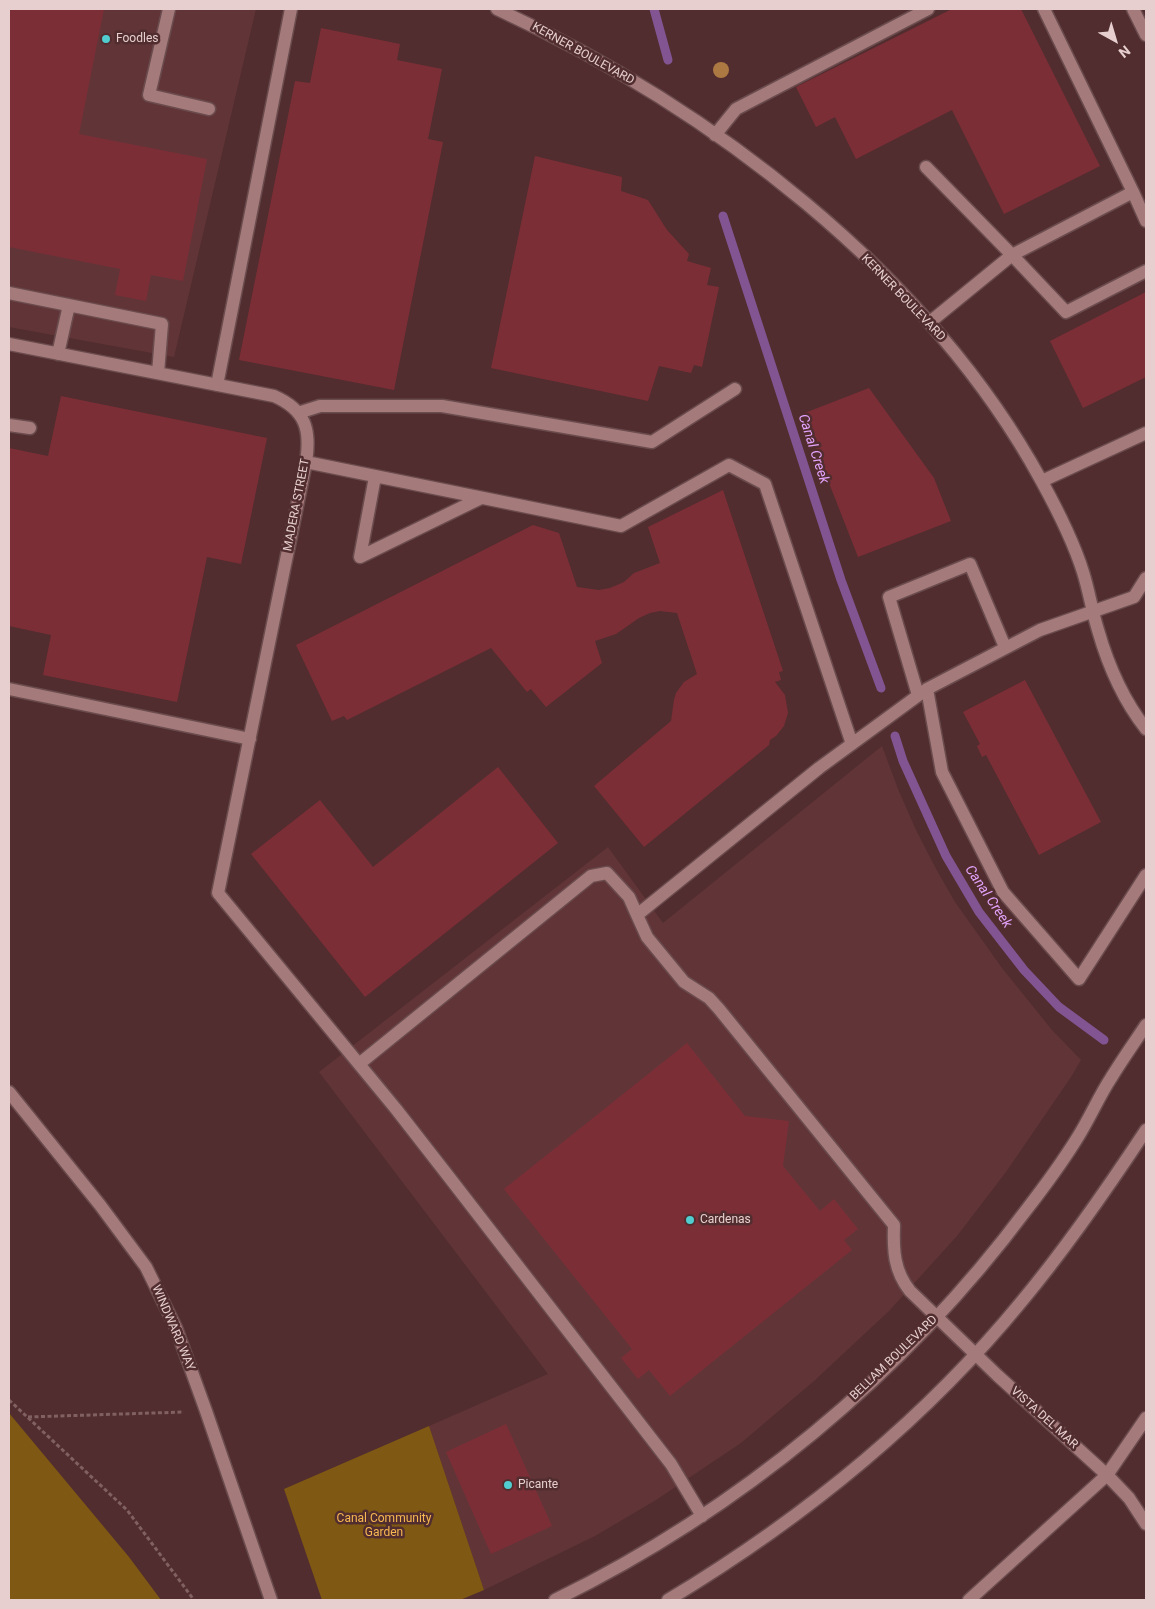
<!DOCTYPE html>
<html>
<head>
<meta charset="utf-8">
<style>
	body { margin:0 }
	#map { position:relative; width:1155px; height:1609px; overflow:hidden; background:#512d2f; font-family:Roboto,sans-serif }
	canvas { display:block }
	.frame { position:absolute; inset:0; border:10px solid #e7cfcf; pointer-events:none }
	.north { position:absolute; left:1090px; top:15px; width:50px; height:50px; -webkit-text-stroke:4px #512d2f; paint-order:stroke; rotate:141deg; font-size:14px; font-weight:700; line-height:20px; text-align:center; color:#e7cfcf }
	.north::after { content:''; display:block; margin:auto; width:18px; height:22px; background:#e7cfcf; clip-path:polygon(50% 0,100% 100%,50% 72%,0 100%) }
</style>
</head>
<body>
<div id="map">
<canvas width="1155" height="1609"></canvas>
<div class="frame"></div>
<div class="north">N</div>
</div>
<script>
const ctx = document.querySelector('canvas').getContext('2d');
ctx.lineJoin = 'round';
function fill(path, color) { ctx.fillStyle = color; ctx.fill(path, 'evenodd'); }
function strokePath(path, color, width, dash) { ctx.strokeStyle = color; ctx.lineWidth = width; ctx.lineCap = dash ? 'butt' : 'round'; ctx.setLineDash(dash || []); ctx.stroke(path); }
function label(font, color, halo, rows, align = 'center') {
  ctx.font = font + ' Roboto,sans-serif'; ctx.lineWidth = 5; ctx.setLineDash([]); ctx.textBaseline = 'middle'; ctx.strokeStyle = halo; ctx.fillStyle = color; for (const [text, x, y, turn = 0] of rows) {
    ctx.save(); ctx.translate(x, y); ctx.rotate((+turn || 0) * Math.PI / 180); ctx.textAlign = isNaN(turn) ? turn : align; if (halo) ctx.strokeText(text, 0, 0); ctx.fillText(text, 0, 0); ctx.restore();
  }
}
fill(new Path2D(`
	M9,9H256L174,357L9,327Z
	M882,746L898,789L916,830L935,867L955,902L1002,968L1052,1030L1081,1060L1071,1077L1006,1172L957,1236L889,1311L814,1381L741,1443L656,1500L595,1536L484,1590L429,1426L548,1374L319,1072L608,847L663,923Z`), '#613538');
fill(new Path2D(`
	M9,1413L129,1557L161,1600H9Z
	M429,1426L484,1590L460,1600H322L284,1489Z`), '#7f5914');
strokePath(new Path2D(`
	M654,9L668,60
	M723,216L841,580L881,688
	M895,736L903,761L946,856L979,912L1024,970L1059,1007L1104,1040`), '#825492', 9);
fill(new Path2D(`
	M9,9H104L79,134L207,159L183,281L151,275L146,301L115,295L120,269L9,247Z
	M952,9H1021L1100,166L1004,214L952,110L856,159L835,117L816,127L796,87Z
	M321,28L400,44L397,60L442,69L428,139L443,142L394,390L239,360L295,81L310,83Z
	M535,156L622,177L621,191L648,200L667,230L689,254L687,261L711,268L707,285L719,287L702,367L694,365L691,373L659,366L648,401L491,368Z
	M1146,292V377L1083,408L1050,341Z
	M869,388L934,478L951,521L858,557L802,414Z
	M61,396L267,438L241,564L207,557L177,702L43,675L51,635L9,626V448L48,456Z
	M723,490L783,671L779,672L781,680L775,682L785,695L788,713L784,726L776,736L770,740L769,745L644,847L594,786L671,721L674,700L676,693L684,682L697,674L677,613L660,611L650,613L639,618L616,634L595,641L602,663L546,707L531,689L527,692L491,648L347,720L344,716L332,721L296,645L533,525L559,533L577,587L599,590L610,588L624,582L634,573L660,563L648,527Z
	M1025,680L1101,822L1039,855L986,755L982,757L977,746L980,744L963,712Z
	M498,767L558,843L365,997L251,854L320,800L373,867Z
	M687,1043L745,1116L789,1121L783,1166L820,1211L834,1199L858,1229L844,1240L852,1250L670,1396L649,1370L638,1379L621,1358L632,1349L504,1189Z
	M506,1424L552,1526L491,1554L446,1452Z`), '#7c2e36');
const minor = new Path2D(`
	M169,9L149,95L209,109
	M497,9C709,107 927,272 1041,480C1057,509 1073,540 1083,572C1089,591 1092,611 1098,630C1108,665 1124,701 1146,729
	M1133,9L1146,35
	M715,135L736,109L928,9
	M926,167L1012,255L1066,312L1146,271
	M1133,192L1146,221
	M9,293L162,324L158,373
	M930,322L1012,255L1133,192L1044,9
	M9,344L274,396C306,410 311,430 306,462L218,893L396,1109L449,1177L671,1464L702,1516
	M58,354L69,305
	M217,385L291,9
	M298,413L320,406H442L652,442L735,389
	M9,425L30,428
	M306,462L621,526L729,465L765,484L852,744
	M375,477L360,557L481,498
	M1042,481L1146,433
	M1146,578L1134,597L1040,630L927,689L819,768L637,915L647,937L684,982L709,998L719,1009L894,1225C893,1250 894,1271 910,1291L997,1375L1107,1475L1129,1498L1146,1524
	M9,689L250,739
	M927,689L942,772L1003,892L1079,979L1146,875
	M918,695L889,597L970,564L1005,647
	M359,1064L591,876L607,873L629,897L637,915
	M9,1092L100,1205L146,1267L176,1328L206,1411L271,1600
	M555,1600C739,1510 904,1374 1027,1209C1044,1187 1061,1164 1076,1140C1089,1120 1098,1098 1111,1078C1122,1060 1134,1043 1146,1025
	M668,1600C801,1520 923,1422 1022,1301C1067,1247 1107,1189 1146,1130
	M969,1600L1107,1475L1146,1418`);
strokePath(minor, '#6b4c4e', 15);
strokePath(new Path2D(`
	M9,1400L127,1510L194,1600
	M28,1417L184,1412`), '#806061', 3, [4, 2.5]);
strokePath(minor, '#a57a7b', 12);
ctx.fillStyle = '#ac7942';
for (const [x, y] of [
	[721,70]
]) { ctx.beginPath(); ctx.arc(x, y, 8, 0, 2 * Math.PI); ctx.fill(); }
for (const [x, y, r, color] of [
	[106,39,5,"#52cdcf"],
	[690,1220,5,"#52cdcf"],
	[508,1485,5,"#52cdcf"]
]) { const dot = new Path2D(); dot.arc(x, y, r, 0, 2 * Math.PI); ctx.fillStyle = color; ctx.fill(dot); strokePath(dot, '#512d2f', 2); }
label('12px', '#e7cfcf', '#512d2f', [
	["Foodles",116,39],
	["Cardenas",700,1220],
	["Picante",518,1485]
], 'left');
label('12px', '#e7cfcf', '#512d2f', [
	["KERNER BOULEVARD",583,54,29],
	["KERNER BOULEVARD",903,298,46],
	["MADERA STREET",297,505,-79],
	["WINDWARD WAY",173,1328,67],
	["BELLAM BOULEVARD",894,1358,-44],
	["VISTA DEL MAR",1044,1418,42]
]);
label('12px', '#f7b851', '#512d2f', [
	["Canal Community",384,1519],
	["Garden",384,1533]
]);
label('italic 14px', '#e3a2fa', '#512d2f', [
	["Canal Creek",813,449,72],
	["Canal Creek",988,897,56]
]);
</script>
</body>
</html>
